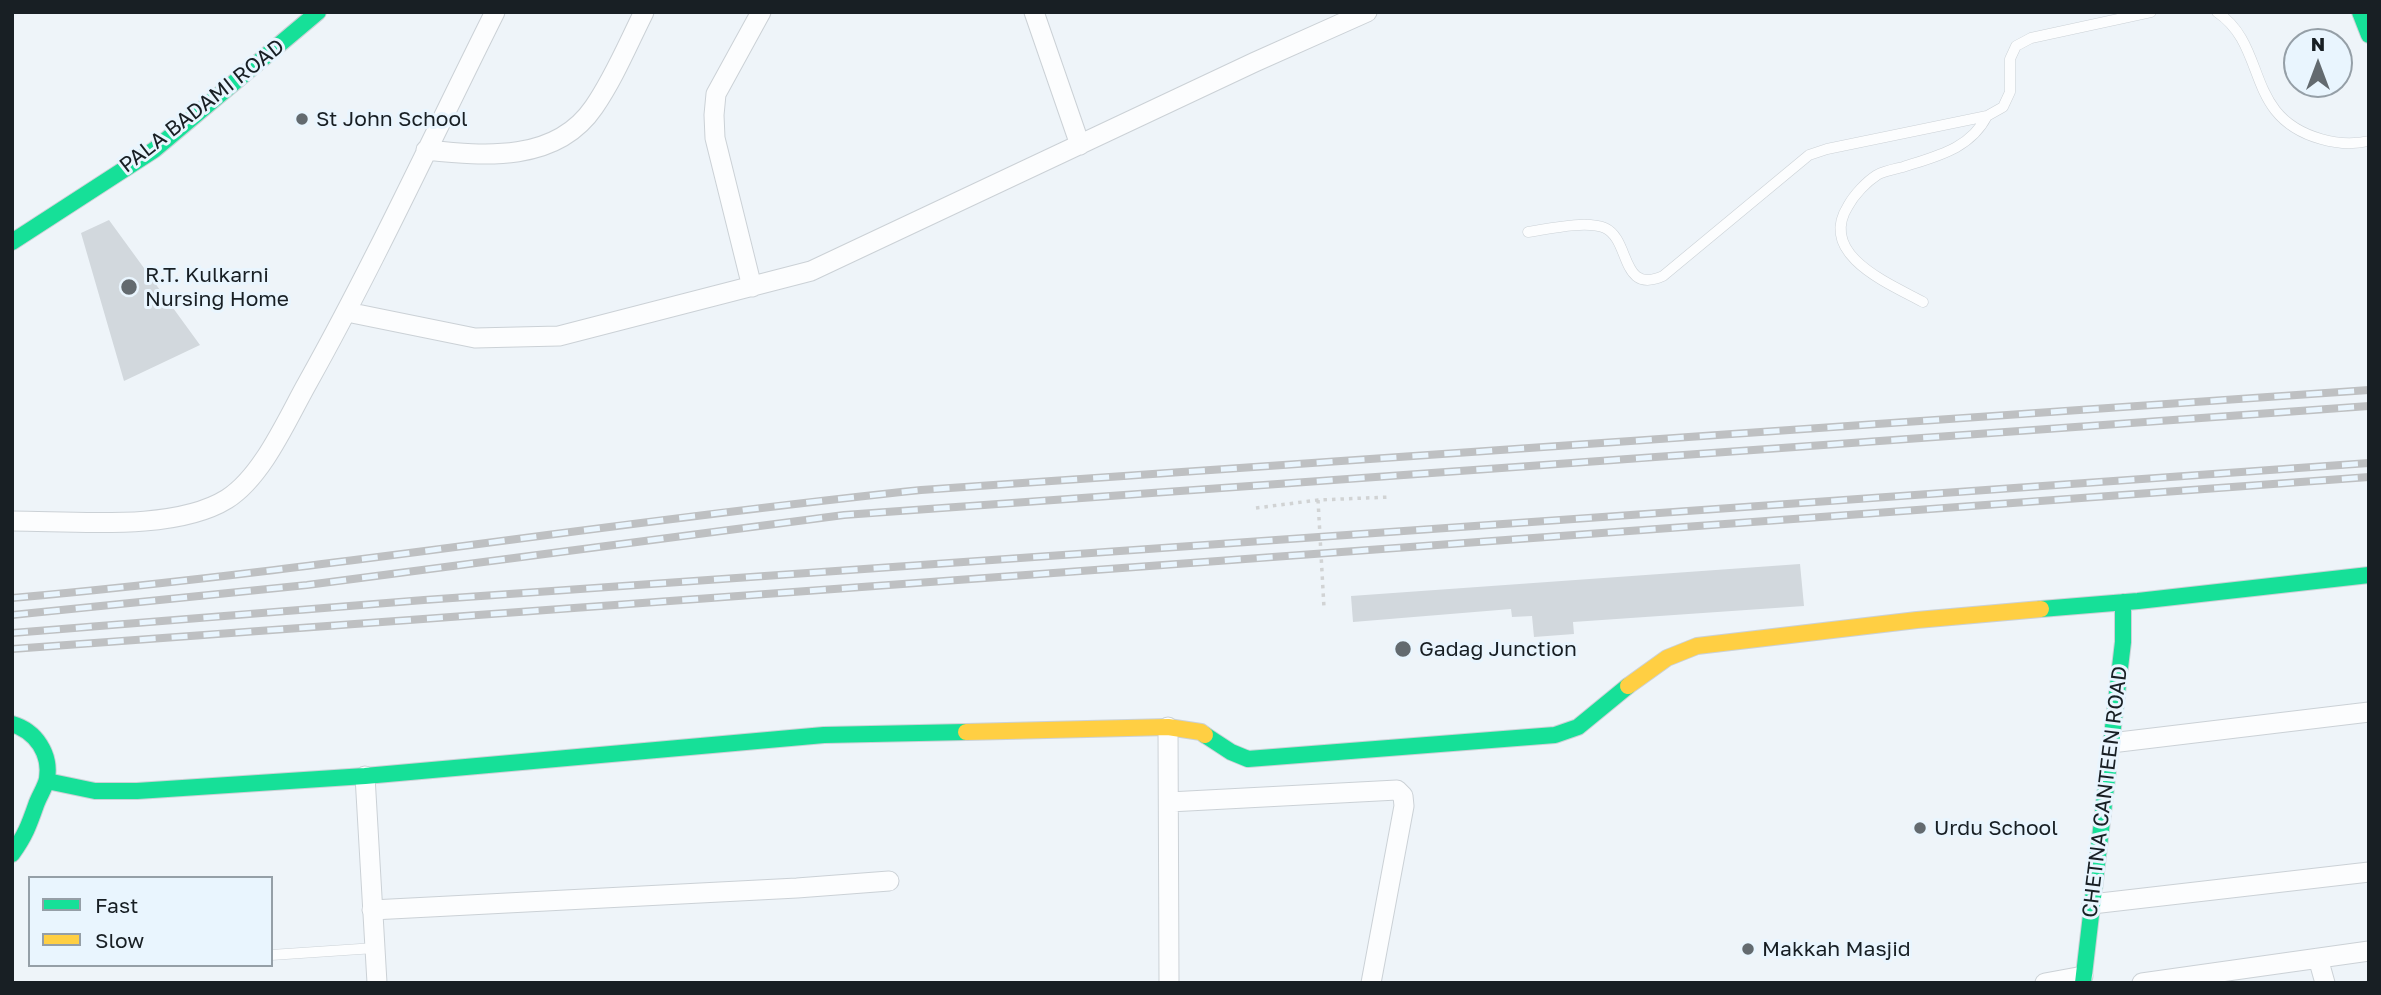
<!DOCTYPE html>
<html>
<head>
<meta charset="utf-8">
<style>
	body { margin:0 }
	#map { position:relative; width:2381px; height:995px; overflow:hidden; background:#eef4f9; font-family:"Golos Text",sans-serif }
	canvas { display:block }
	.frame { position:absolute; inset:0; border:14px solid #181f24; pointer-events:none }
	.legend { position:absolute; left:28px; top:876px; width:245px; height:91px; box-sizing:border-box; background:#e9f5fe; border:2px solid #959fa7; margin:0; padding:9px 12px; list-style:none; font-size:21px; color:#181f24 }
	.legend li { display:flex; align-items:center; gap:14px; height:35px }
	.legend b { width:35px; border:2px solid #959fa7 }
	.north { position:absolute; left:2283px; top:28px; width:70px; height:70px; box-sizing:border-box; background:#e9f5fe; border:2px solid #959fa7; border-radius:50%; rotate:0deg; font-size:19px; font-weight:700; line-height:28px; text-align:center; color:#181f24 }
	.north::after { content:''; display:block; margin:auto; width:24px; height:32px; background:#636a6f; clip-path:polygon(50% 0,100% 100%,50% 72%,0 100%) }
</style>
</head>
<body>
<div id="map">
<canvas width="2381" height="995"></canvas>
<div class="frame"></div>
<ul class="legend">
<li><b style="height:9px;background:#16e098"></b>Fast</li>
<li><b style="height:9px;background:#ffcf43"></b>Slow</li>
</ul>
<div class="north">N</div>
</div>
<script>
const ctx = document.querySelector('canvas').getContext('2d');
ctx.lineJoin = 'round';
function fill(path, color) { ctx.fillStyle = color; ctx.fill(path, 'evenodd'); }
function strokePath(path, color, width, dash) { ctx.strokeStyle = color; ctx.lineWidth = width; ctx.lineCap = dash ? 'butt' : 'round'; ctx.setLineDash(dash || []); ctx.stroke(path); }
function label(font, color, halo, rows, align = 'center') {
  ctx.font = font + ' "Golos Text",sans-serif'; ctx.lineWidth = 6; ctx.setLineDash([]); ctx.textBaseline = 'middle'; ctx.strokeStyle = halo; ctx.fillStyle = color; for (const [text, x, y, turn = 0] of rows) {
    ctx.save(); ctx.translate(x, y); ctx.rotate((+turn || 0) * Math.PI / 180); ctx.textAlign = isNaN(turn) ? turn : align; if (halo) ctx.strokeText(text, 0, 0); ctx.fillText(text, 0, 0); ctx.restore();
  }
}
fill(new Path2D(`
	M109,220L200,345L124,381L81,233Z
	M1800,564L1804,606L1573,622L1574,634L1534,637L1532,616L1512,617L1511,609L1353,622L1351,596Z`), '#d2d8dd');
const lane = new Path2D(`
	M2217,12C2269,47 2243,117 2321,139C2338,144 2352,145 2369,141
	M1528,232C1548,229 1586,220 1605,228C1631,240 1620,295 1663,276L1809,155L1827,149L1987,116L2003,107L2010,92V59L2016,46L2031,38L2151,12
	M1923,302C1890,284 1817,255 1848,206C1854,195 1866,182 1877,175C1884,171 1895,169 1903,167C1937,156 1970,149 1987,116
	M271,955L375,948`);
const street = new Path2D(`
	M1034,12L1080,145
	M426,150C485,156 556,163 594,107C614,78 628,44 644,12
	M752,287L715,138L714,115L716,94L761,12
	M347,312L475,338L559,336L811,271L1255,62L1367,12
	M12,521C73,521 174,532 227,499C263,476 287,419 308,382C375,262 433,136 495,12
	M1168,727L1169,983
	M2111,743L2369,712
	M365,776L377,983
	M1169,802L1397,790L1403,796L1404,806L1371,983
	M2092,904L2369,872
	M372,910L797,888L889,881
	M2318,958L2325,983
	M2045,983L2083,976
	M2142,983L2369,951`);
const fast = new Path2D(`
	M2360,12L2369,35
	M12,242L154,150L318,12
	M2041,609L2138,601L2369,575
	M12,724C36,731 51,754 47,779C45,788 39,796 36,805C29,825 25,836 12,854
	M1205,735L1231,752L1248,759L1555,735L1578,727L1628,686
	M47,781L95,791H137L365,776L824,735L966,732
	M2083,983L2123,642V602`);
const slow = new Path2D(`
	M1628,686L1667,658L1697,646L1917,620L2041,609
	M966,732L1168,727L1201,732L1205,735`);
strokePath(lane, '#cbd1d6', 11);
strokePath(street, '#cbd1d6', 21);
strokePath(fast, '#cbd1d6', 18);
strokePath(slow, '#cbd1d6', 18);
strokePath(new Path2D(`
	M1318,500L1324,608
	M1256,508L1318,500L1390,497`), '#d1d3d4', 3.5, [3.5, 5]);
strokePath(lane, '#fcfdfe', 10);
strokePath(street, '#fcfdfe', 19);
strokePath(fast, '#16e098', 16);
strokePath(slow, '#ffcf43', 16);
const rail = new Path2D(`
	M12,598C316,571 618,521 921,490L2369,390
	M12,615L307,585L844,515L2369,406
	M12,633L424,600L2369,463
	M12,649L2369,477`);
strokePath(rail, '#bec0c2', 8);
strokePath(rail, '#e9f5fe', 5, [16]);
for (const [x, y, r, color] of [
	[302,119,7,"#636a6f"],
	[129,287,9,"#636a6f"],
	[1403,649,9,"#636a6f"],
	[1920,828,7,"#636a6f"],
	[1748,949,7,"#636a6f"]
]) { const dot = new Path2D(); dot.arc(x, y, r, 0, 2 * Math.PI); ctx.fillStyle = color; ctx.fill(dot); strokePath(dot, '#e9f5fe', 2.5); }
label('21px', '#181f24', '#e9f5fe', [
	["PALA BADAMI ROAD",202,106,-38],
	["CHETNA CANTEEN ROAD",2105,792,-83]
]);
label('21px', '#181f24', '#e9f5fe', [
	["St John School",316,119],
	["R.T. Kulkarni",145,275],
	["Nursing Home",145,299],
	["Gadag Junction",1419,649],
	["Urdu School",1934,828],
	["Makkah Masjid",1762,949]
], 'left');
</script>
</body>
</html>
